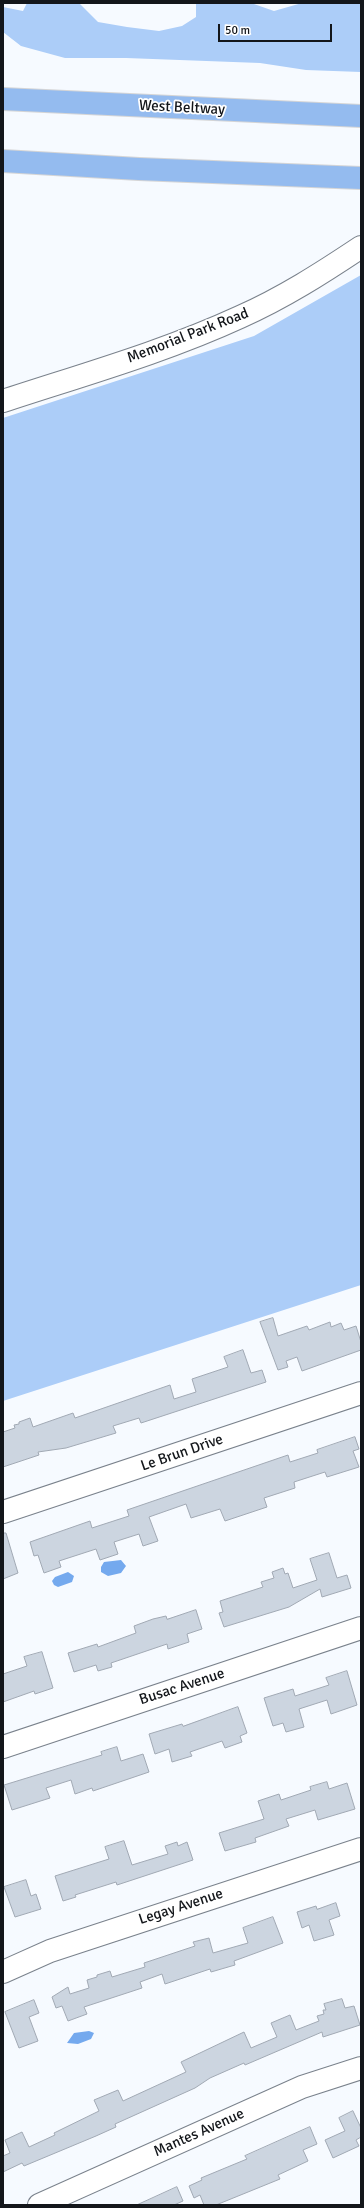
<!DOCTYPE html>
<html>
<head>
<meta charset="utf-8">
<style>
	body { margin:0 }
	#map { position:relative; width:364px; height:2208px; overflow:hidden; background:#f6faff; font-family:Signika,sans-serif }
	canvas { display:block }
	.frame { position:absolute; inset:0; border:4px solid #13161a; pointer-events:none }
	.scale { position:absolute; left:218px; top:24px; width:114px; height:18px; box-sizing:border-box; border:2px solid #13161a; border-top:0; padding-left:5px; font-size:12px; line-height:14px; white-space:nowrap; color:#13161a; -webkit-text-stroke:3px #fff; paint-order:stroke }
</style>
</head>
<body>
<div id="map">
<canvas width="364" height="2208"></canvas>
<div class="frame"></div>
<div class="scale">50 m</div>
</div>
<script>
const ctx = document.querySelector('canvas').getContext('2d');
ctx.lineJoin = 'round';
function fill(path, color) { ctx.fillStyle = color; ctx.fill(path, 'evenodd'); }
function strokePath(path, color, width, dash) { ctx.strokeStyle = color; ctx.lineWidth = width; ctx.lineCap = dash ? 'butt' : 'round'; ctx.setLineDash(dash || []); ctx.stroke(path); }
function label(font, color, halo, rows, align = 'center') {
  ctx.font = font + ' Signika,sans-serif'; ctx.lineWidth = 3.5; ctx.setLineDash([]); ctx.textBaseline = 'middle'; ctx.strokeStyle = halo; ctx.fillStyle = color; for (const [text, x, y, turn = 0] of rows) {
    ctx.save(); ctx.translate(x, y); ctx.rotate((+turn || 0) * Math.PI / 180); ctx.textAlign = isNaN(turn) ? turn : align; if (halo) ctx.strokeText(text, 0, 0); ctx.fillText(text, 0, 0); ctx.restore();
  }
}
fill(new Path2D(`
	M27,3H79L98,22L127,27L159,31L182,26L196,17V3H251L274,11L302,3H361V72L306,70L260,63L126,58H65L21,46L3,32V7L23,11Z
	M361,275V1285L3,1401V418L254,336Z`), '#accdf8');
fill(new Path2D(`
	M121,1560L126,1566L121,1573L108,1576L101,1572V1567L104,1562Z
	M68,1572L74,1576L72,1582L58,1587L54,1585L52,1581L55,1577Z
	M89,2031L94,2033L91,2039L78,2044L67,2043L74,2033Z`), '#74a9ee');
const building = new Path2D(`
	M273,1318L278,1336L307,1326L309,1330L330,1322L331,1327L341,1323L344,1330L356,1326L361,1342V1350L302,1371L297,1357L286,1361L288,1367L278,1370L260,1322Z
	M243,1350L251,1373L262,1370L266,1382L141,1423L139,1418L113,1426L116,1433L66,1448L38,1452L39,1455L3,1467V1432L15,1428L14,1425L19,1424V1422L30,1418L33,1427L73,1413L75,1418L170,1385L174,1399L196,1392L192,1379L228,1367L224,1357Z
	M355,1437L359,1449L353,1451L359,1467L327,1477L325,1472L294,1482L295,1488L264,1498L267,1507L225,1521L220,1509L191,1518L186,1504L149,1517L158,1541L143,1546L139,1534L114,1542L118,1554L100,1560L96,1549L59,1561L61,1567L44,1573L38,1555L34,1556L30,1542L90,1521L92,1528L129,1516L127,1510L288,1455L290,1462L318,1453L317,1450Z
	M3,1533H6L18,1573L3,1579Z
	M329,1553L337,1578L347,1575L351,1588L322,1597L320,1589L289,1607L224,1627L219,1613L223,1612L220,1601L263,1587L261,1582L274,1578L272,1572L283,1568L285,1574L288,1573L293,1588L317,1580L310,1559Z
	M196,1610L202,1629L187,1634L189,1642L168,1649L167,1644L111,1663L112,1667L98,1671L96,1665L74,1672L68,1653L97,1644L98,1647L136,1633L134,1626L153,1619L166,1616L167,1619Z
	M42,1652L53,1688L35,1694L34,1691L3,1702V1674L27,1666L24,1657Z
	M347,1671L357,1705L331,1714L327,1700L299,1709L304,1727L286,1732L283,1723L273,1726L264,1698L293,1689L295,1696L329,1685L326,1678Z
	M238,1707L247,1733L240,1736L242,1742L225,1748L222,1741L190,1752L192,1756L172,1762L169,1749L155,1754L149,1734L182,1724L183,1726Z
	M117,1747L121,1761L143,1754L149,1772L93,1791L92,1788L75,1794L71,1780L46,1788L50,1798L12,1810L4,1785L102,1755L101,1752Z
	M327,1782L329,1789L347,1783L355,1809L318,1820L315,1810L286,1819L289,1826L255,1838L256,1842L225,1851L219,1833L264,1819L258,1801L279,1794L281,1800L311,1790L310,1787Z
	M124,1841L132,1865L168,1854L165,1846L177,1842L178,1846L187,1842L193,1860L117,1885L116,1882L75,1895L76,1897L63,1901L55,1876L109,1859L105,1847Z
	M26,1880L31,1896L36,1894L41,1909L15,1917L4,1887Z
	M336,1903L340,1916L329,1920L334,1935L314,1941L309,1925L302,1928L297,1912L316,1906L317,1909Z
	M273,1917L283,1943L234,1961L235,1965L211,1972L210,1969L165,1984L162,1974L140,1982L142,1988L84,2007L87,2014L68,2021L62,2006L56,2008L52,1997L68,1987L70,1994L89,1988L87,1980L97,1977V1975L110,1971L112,1977L145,1967L144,1963L195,1946L193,1942L209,1938L213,1953L248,1943L243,1928Z
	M342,1999L345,2008L354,2006L360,2025L323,2037L322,2032L245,2065L244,2063L210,2078L195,2088L115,2124L116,2127L96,2136L24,2166L22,2163L3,2172V2156L10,2153L5,2140L22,2132L29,2147L55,2135L54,2133L99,2111L94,2100L118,2090L123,2101L186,2072L181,2062L244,2032L251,2048L277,2037L271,2023L290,2015L296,2030L319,2021L317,2016L324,2014L323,2010H326L324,2004Z
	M34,2000L39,2013L29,2017L38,2041L19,2048L5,2012Z
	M353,2111L361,2128V2137L356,2140L359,2146L333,2158L325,2140L345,2131L339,2118Z
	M310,2127L317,2144L303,2150L308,2161L278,2175L280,2179L216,2205H204L200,2195L194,2198L189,2186L202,2180L201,2178L247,2159L245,2156Z
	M177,2187L183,2201L174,2205H137Z`);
fill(building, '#ccd5e0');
strokePath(building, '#a1a9b4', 1);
const minor = new Path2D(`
	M3,401C82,375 164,352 240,317C283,298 322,273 361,247
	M3,1512L361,1393
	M3,1747L361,1628
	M3,1972L50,1951L361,1849
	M39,2205L302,2087L361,2068`);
const highway = new Path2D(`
	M3,99L361,116
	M3,161L139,169L361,178`);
strokePath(minor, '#7a828c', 24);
strokePath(highway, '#d5d5d6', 24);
strokePath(minor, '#fff', 22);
strokePath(highway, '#94bbef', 22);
label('15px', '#13161a', '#fff', [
	["West Beltway",182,108,3],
	["Memorial Park Road",188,336,-21],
	["Le Brun Drive",182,1453,-19],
	["Busac Avenue",182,1687,-18],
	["Legay Avenue",181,1907,-18],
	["Mantes Avenue",199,2133,-24]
]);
</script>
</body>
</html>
